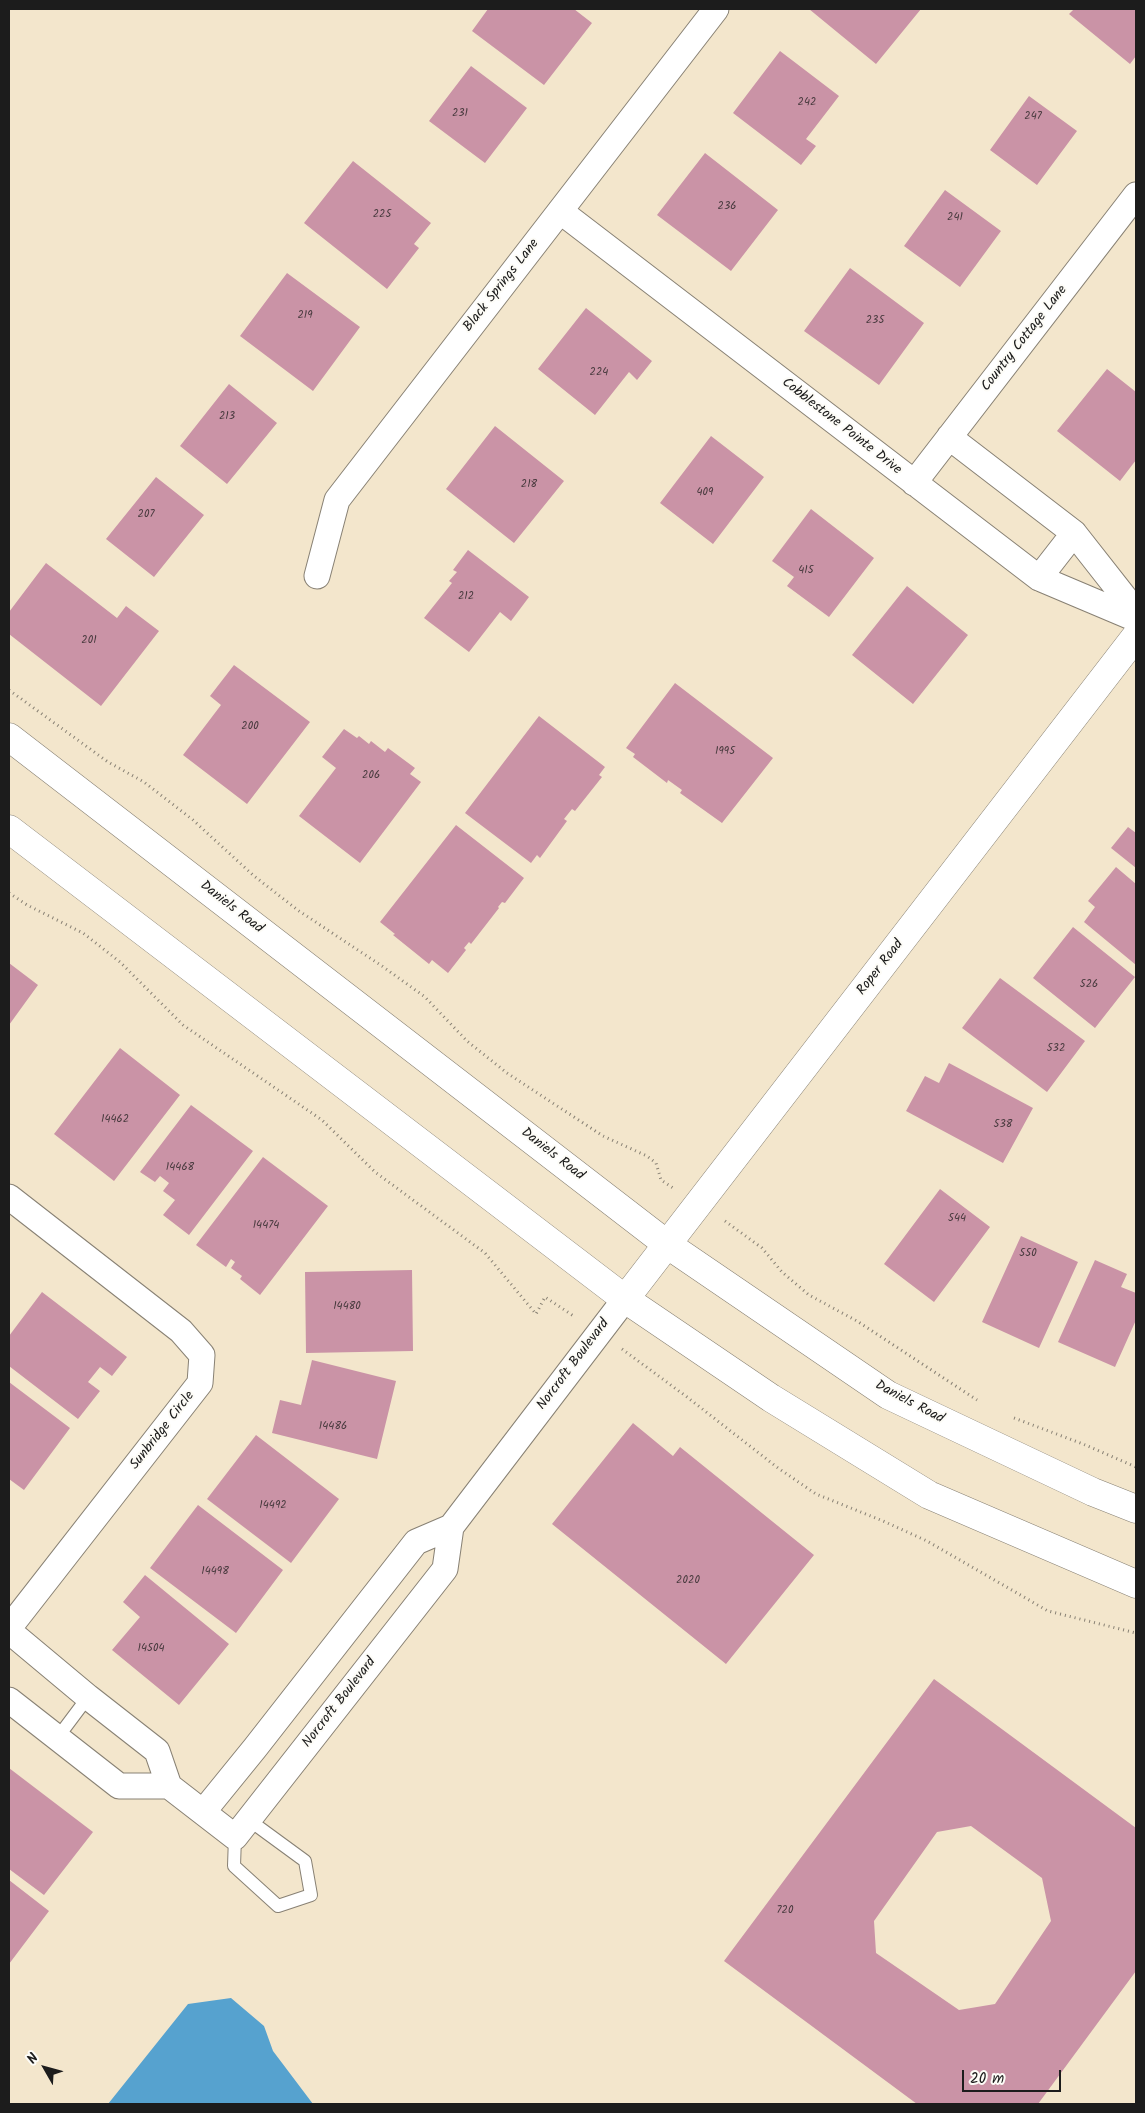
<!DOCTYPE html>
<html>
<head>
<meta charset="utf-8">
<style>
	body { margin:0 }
	#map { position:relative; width:1145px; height:2113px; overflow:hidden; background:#f3e6cc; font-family:Kalam,sans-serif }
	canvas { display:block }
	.frame { position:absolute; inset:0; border:10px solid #1c1c1c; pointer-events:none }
	.north { position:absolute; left:20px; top:2043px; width:50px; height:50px; -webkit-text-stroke:4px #fdfcf7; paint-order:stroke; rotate:308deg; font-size:14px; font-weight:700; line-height:20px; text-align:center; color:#1c1c1c }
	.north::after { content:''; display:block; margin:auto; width:18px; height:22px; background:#1c1c1c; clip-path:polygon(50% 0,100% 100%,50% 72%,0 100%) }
	.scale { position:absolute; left:962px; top:2070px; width:99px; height:22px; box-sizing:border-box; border:2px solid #1c1c1c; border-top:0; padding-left:6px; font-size:15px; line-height:18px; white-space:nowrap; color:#1c1c1c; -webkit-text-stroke:4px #fdfcf7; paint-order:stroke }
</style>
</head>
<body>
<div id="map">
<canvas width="1145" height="2113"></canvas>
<div class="frame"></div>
<div class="north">N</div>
<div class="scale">20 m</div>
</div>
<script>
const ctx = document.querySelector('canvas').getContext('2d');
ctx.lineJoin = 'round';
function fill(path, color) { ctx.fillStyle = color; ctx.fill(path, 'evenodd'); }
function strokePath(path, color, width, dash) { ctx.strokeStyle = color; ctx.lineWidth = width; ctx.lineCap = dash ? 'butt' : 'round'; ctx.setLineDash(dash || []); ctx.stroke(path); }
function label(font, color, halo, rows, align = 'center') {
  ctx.font = font + ' Kalam,sans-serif'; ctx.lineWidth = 4; ctx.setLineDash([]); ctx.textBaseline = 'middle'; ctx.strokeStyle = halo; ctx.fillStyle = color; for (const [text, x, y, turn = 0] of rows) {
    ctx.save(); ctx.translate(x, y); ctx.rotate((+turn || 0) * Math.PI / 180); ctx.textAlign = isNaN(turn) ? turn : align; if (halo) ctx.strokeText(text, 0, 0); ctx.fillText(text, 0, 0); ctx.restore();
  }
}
fill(new Path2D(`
	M231,1998L264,2026L273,2051L313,2104H108L188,2004Z`), '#56a2cf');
fill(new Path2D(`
	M488,9H574L592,23L544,85L472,31Z
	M809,9H921L876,64Z
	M1074,9H1136V56L1130,64L1069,14Z
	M780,51L839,96L806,139L816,146L801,165L733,113Z
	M471,66L527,108L485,163L429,121Z
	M1029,96L1077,131L1037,185L990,150Z
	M705,153L778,210L731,271L657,215Z
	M353,161L431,223L414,244L419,248L387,289L304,223Z
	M945,190L1001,231L960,287L904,246Z
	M850,268L924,323L879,385L804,331Z
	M287,273L360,327L313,391L240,336Z
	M586,308L652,361L637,380L629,372L595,415L538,369Z
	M1107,369L1136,392V460L1120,481L1057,431Z
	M229,384L277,423L227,484L180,446Z
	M495,426L564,481L514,543L446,489Z
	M711,436L764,477L713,544L660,503Z
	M156,477L204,515L154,577L106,539Z
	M811,509L874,558L829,617L787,586L794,577L772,561Z
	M468,550L529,597L511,621L500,612L469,652L424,618L452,583L449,581L457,572L453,570Z
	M46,563L117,618L126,606L159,631L101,706L9,634V612Z
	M907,586L968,635L913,704L852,655Z
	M234,665L310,722L247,804L183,755L221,705L210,696Z
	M675,683L773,758L722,823L680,793L682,790L668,780L667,783L633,757L635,754L626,748Z
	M539,716L605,767L599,775L602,777L575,811L572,809L564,819L567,821L540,858L537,855L531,863L465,813Z
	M344,729L357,738L359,736L369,744L371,741L385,752L388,748L415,768L410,774L421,782L360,863L299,816L336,768L322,757Z
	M456,825L524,878L505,903L502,902L498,907L499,908L471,944L469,942L464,948L466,950L448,973L432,960L429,964L393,935L395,934L380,922Z
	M1128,827L1136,833V868L1111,848Z
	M1116,867L1136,884V965L1084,922L1095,907L1088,901Z
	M1073,927L1135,977L1095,1028L1033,978Z
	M9,963L38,985L9,1025Z
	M1000,978L1085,1041L1047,1092L962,1028Z
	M120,1048L180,1095L114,1181L54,1134Z
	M949,1063L1033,1108L1003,1163L906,1111L925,1076L939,1083Z
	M191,1105L253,1151L189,1235L163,1215L175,1200L163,1191L169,1183L160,1176L155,1182L140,1172Z
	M263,1157L328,1206L260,1295L240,1279L242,1276L231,1268L235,1262L231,1259L226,1267L196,1245Z
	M940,1189L990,1227L934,1302L884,1264Z
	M1021,1236L1078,1262L1039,1348L982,1322Z
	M1095,1260L1127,1274L1121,1287L1136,1293V1320L1115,1367L1058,1342Z
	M412,1270L413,1351L306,1353L305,1272Z
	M42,1292L127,1357L112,1376L100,1367L88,1382L100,1391L78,1419L9,1366V1336Z
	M312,1360L396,1381L377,1459L272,1433L280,1400L301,1405Z
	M9,1382L70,1428L24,1490L9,1479Z
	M633,1423L673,1456L680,1447L814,1555L726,1664L552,1524Z
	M256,1435L339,1499L291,1563L207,1499Z
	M198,1505L283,1570L236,1633L150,1568Z
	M145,1575L229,1644L179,1705L112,1650L140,1617L123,1602Z
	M934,1679L1136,1828V1971L1038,2104H917L724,1961ZM971,1826L1042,1878L1051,1921L995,2004L959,2010L876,1953L874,1921L937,1832Z
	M9,1768L93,1832L44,1895L9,1869Z
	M9,1880L49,1911L9,1964Z`), '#ca93a6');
const lane = new Path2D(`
	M58,1737L88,1697
	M235,1837L234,1866L278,1906L311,1895L305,1861L249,1820`);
const street = new Path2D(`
	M560,211L1039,578L1136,619
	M949,437L1074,533L1136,612
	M914,483L1136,195
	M317,576L337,500L716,9
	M1039,578L1074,533
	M9,1197L181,1331L202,1355L200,1383L9,1628
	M9,1631L88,1697L157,1751L169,1786L235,1837L445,1569L451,1527
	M9,1700L119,1786H169
	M203,1812L255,1748L416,1542L451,1527L625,1299`);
const secondary = new Path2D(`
	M625,1299L1136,636`);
const primary = new Path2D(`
	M9,737L668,1245L888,1395L1093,1492L1136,1509
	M9,829L625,1299L771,1398L929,1495L1136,1584`);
strokePath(lane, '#888174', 14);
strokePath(street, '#888174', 27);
strokePath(secondary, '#888174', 29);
strokePath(primary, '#888174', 29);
strokePath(new Path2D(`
	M9,690L108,762L144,782L193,820L254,876L299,911L382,966L425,997L467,1041L507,1073L603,1136L647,1156L656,1163L661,1180L673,1188
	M9,893L27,905L83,933L120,962L183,1025L322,1120L375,1172L485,1253L536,1314L545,1297L575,1317
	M725,1221L762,1248L782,1272L809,1295L857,1321L977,1400
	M622,1349L687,1397L778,1468L816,1494L883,1521L927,1541L1048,1611L1136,1633
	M1014,1418L1083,1444L1136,1467`), '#888174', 3, [1, 4]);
strokePath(lane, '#fff', 12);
strokePath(street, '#fff', 25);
strokePath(secondary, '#fff', 28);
strokePath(primary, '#fff', 28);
label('11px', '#483a3e', null, [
	["242",807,103],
	["231",460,114],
	["247",1033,117],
	["236",727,207],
	["225",382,215],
	["241",955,218],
	["219",305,316],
	["235",875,321],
	["224",599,373],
	["213",227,417],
	["218",529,485],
	["409",705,493],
	["207",146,515],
	["415",806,571],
	["212",466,597],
	["201",89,641],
	["200",250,727],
	["1995",725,752],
	["206",371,776],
	["526",1089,985],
	["532",1056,1049],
	["14462",115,1120],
	["538",1003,1125],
	["14468",180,1168],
	["544",957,1219],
	["14474",266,1226],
	["550",1028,1254],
	["14480",347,1307],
	["14486",333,1427],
	["14492",273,1506],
	["14498",215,1572],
	["2020",688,1581],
	["14504",151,1649],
	["720",785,1911]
]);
label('14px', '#1c1c1c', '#fdfcf7', [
	["Black Springs Lane",502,286,-52],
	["Country Cottage Lane",1025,339,-52],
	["Cobblestone Pointe Drive",841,427,38],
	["Daniels Road",231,908,38],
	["Roper Road",881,968,-52],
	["Daniels Road",552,1155,38],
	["Norcroft Boulevard",574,1365,-53],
	["Daniels Road",909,1403,28],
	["Sunbridge Circle",163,1431,-52],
	["Norcroft Boulevard",340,1703,-52]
]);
</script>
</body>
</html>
